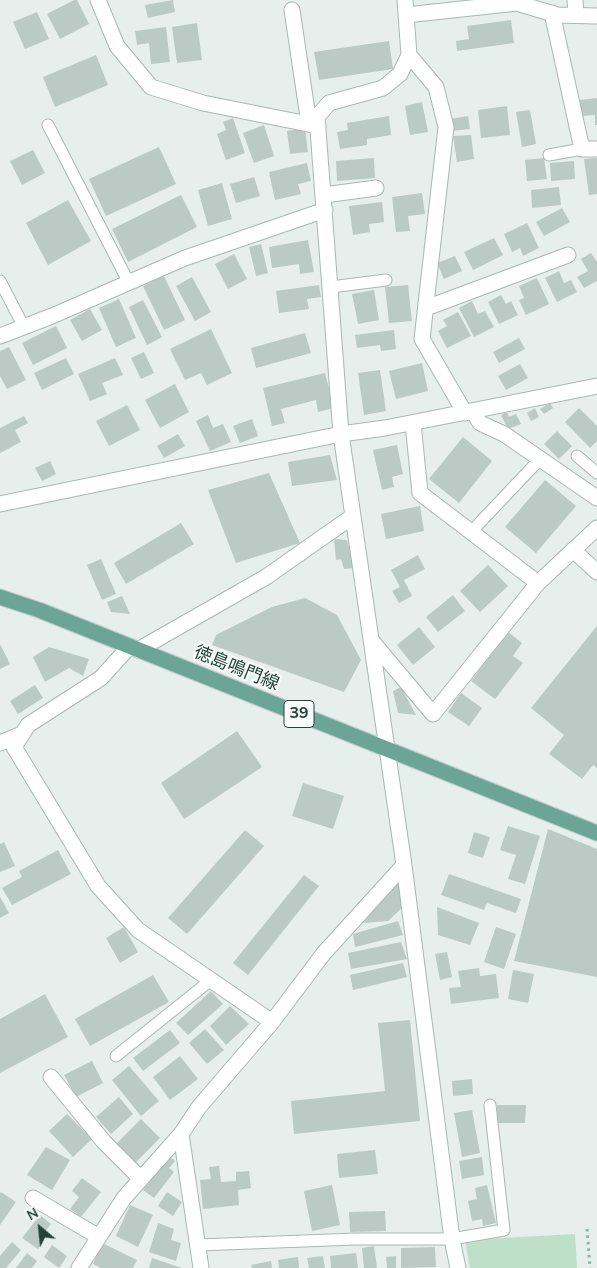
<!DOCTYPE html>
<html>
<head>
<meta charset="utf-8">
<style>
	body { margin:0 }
	#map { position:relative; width:597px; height:1268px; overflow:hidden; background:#e6efeb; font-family:"Nunito Sans",sans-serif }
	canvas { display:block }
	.north { position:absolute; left:15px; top:1203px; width:50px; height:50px; -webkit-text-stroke:4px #f7fbf9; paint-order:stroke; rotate:332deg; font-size:14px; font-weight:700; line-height:20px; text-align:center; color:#24423a }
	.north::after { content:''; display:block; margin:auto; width:18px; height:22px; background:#24423a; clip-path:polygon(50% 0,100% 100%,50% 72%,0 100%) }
</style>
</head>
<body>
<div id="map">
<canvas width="597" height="1268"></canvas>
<div class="north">N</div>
</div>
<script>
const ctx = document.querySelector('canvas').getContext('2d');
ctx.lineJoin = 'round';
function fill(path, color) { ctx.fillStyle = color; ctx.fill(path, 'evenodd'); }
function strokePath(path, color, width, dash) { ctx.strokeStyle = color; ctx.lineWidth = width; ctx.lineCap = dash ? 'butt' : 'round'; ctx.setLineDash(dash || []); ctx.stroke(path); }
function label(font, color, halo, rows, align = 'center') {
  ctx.font = font + ' "Nunito Sans","Noto Sans JP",sans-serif'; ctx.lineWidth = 4.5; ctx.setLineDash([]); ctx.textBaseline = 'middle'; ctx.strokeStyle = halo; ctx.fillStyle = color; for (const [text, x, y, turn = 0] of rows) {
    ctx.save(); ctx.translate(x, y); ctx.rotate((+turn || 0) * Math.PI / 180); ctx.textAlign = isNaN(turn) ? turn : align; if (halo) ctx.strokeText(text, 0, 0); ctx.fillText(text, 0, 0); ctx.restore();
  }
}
fill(new Path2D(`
	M575,1234L577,1268H470L465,1240Z`), '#bfe0c8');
fill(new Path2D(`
	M74,0H77L89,24L60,39L47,14Z
	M173,0L175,12L148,18L145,5Z
	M37,12L49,39L25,49L13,22Z
	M511,20L514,43L457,51L456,41L469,39L467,26Z
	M197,23L202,60L177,63L172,27Z
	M166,27L170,62L151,64L149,43L137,45L135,31Z
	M389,41L393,69L319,80L314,52Z
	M96,55L108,85L55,107L43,77Z
	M597,98V125H595V115L581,116L580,100Z
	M422,102L428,132L410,135L405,106Z
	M507,106L510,135L481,138L478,110Z
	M530,110L536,144L522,147L516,112Z
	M389,116L391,135L367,139V145L340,149L337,132L348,130L347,123Z
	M468,116L470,129L452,131L450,119Z
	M233,118L245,153L226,160L217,134L226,130L223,122Z
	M264,125L274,156L254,163L243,133Z
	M305,128L308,152L290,154L287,131Z
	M471,135L474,159L457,162L453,136Z
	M159,147L176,184L106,216L89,179Z
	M33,150L45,173L22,185L10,161Z
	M374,158L375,178L337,181L336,161Z
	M544,158L547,179L527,181L525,160Z
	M597,158V194L589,195L584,159Z
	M574,161L575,179L551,181L550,163Z
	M307,163L311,181L298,184L301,194L275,200L269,172Z
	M254,177L260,196L236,203L230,184Z
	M222,183L232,219L208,226L198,190Z
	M559,187L561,205L532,208L531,190Z
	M422,193L425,214L408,216L410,231L396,232L392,197Z
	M181,195L197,227L128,262L112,229Z
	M68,200L91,241L48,265L26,223Z
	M382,202L384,222L369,224L370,232L353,235L349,206Z
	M562,208L570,222L544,236L536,222Z
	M527,223L539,248L523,256L520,248L512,252L504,234Z
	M494,238L503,255L473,270L464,252Z
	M308,240L314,272L300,274L299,264L272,268L269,247Z
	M261,244L268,273L256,276L249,247Z
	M591,253L597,262V281L584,288L577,277L588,271L581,259Z
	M234,254L247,279L228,289L215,264Z
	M455,256L462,271L444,279L437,263Z
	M559,271L564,283L571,280L577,292L557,302L545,278Z
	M164,276L185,320L164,330L143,286Z
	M192,277L211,312L195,321L176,286Z
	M537,278L549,304L526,315L519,300L524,298L519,286Z
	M319,285L321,297L307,299L309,309L279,313L276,291Z
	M408,285L412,321L389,323L385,287Z
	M374,290L379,320L358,324L352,294Z
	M501,295L506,304L511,301L518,315L499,324L488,302Z
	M119,299L136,338L116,347L99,308Z
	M143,300L162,337L147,345L129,307Z
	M472,301L478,314L485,311L494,327L474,337L459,308Z
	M90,309L102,330L82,341L70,320Z
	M458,312L471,336L447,348L438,331L447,326L443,320Z
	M56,326L67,348L33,365L22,343Z
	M211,329L232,373L207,385L201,373L185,380L170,349Z
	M394,330L396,349L381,351L380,345L357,348L355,335Z
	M305,333L311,353L256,368L251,348Z
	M519,338L525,349L499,363L493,352Z
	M9,347L26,380L7,389L0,376V351Z
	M144,352L154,373L141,379L131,358Z
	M66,358L74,374L42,390L34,373Z
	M115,358L123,375L102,383L107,394L90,401L78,374Z
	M422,363L428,391L396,399L389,371Z
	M520,364L528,378L506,390L498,376Z
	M380,370L386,411L364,415L358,373Z
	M325,373L334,408L318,412L316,400L281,409L285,423L272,426L263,388Z
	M175,384L189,412L160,428L145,400Z
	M550,403L553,408L544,414L540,409Z
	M127,405L140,430L109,446L96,421Z
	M535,408L539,417L531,421L527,413Z
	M579,408L597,426V441L590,448L565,422Z
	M507,412L509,417L516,414L521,424L508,429L501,415Z
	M208,415L213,428L223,424L231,442L210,451L196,421Z
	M24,416L28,423L15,430L21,442L0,453V428Z
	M252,419L258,436L240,443L233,426Z
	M557,431L572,446L559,459L544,444Z
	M178,434L185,446L164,458L157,446Z
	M463,437L492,461L459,503L429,479Z
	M397,445L403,474L392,477L394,487L382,490L373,450Z
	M330,455L337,480L292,486L288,462Z
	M50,461L56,474L42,481L35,468Z
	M269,473L300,543L236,563L208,490Z
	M545,480L576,506L536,553L505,527Z
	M420,506L424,531L386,539L381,514Z
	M181,523L194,544L126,584L114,563Z
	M334,539L347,540L354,568L344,569L341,559L336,560Z
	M418,555L425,569L404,580L412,596L399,603L392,591L400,587L391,570Z
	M101,559L116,594L102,600L87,565Z
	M488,565L508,586L480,612L460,591Z
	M453,595L465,611L438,632L426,617Z
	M122,596L130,614L111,612L107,602Z
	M305,598L337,615L361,660L344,692L212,645L216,635L272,607Z
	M597,626V768L593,765L582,779L549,754L564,735L531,708Z
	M419,627L435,647L413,665L397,645Z
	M508,632L522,643L513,656L523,663L495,699L471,681Z
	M0,644L10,664L0,669Z
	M49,647L89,659L83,676L69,668L45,682L33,657Z
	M35,685L43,698L18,714L10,701Z
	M401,687L416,715L398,713L393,691Z
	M461,693L482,708L469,726L448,712Z
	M237,731L262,767L184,819L161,783Z
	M303,783L344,796L333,829L292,816Z
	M508,826L540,836L525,884L508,879L516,855L500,850Z
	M548,829L597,849V977L514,961Z
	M245,830L264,846L187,934L168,918Z
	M474,832L490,837L483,858L468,853Z
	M4,842L15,866L0,872V844Z
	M58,850L71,874L12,905L2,888L22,877L19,871Z
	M449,874L521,899L516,913L487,903L484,910L441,895Z
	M304,875L319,886L248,975L233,963Z
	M401,879L405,905L388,921L363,923Z
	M0,897L9,913L0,918Z
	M437,907L479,923L470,945L438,935Z
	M398,921L403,935L355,947L353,934Z
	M124,927L138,952L120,963L106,938Z
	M496,927L516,934L504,969L484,962Z
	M401,942L407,959L351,969L348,953Z
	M447,952L452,977L440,980L435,954Z
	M403,963L407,977L353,990L350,975Z
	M479,968L480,976L496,974L499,998L451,1004L449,988L461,987L458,971Z
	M513,970L534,974L528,1003L508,999Z
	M153,975L169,1002L90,1046L75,1019Z
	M211,991L223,1004L188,1035L176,1023Z
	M45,994L68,1037L0,1073V1019Z
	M230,1006L249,1024L226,1045L210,1026Z
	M410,1020L420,1121L294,1134L291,1101L385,1091L378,1023Z
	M205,1029L224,1050L207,1064L189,1043Z
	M170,1030L180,1043L143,1071L133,1058Z
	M180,1056L198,1079L170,1100L153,1077Z
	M92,1061L103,1083L76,1097L64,1075Z
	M129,1066L159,1101L141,1116L112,1080Z
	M472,1079L473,1094L453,1096L452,1081Z
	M119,1097L133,1114L111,1134L96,1117Z
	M497,1105H526L525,1123H497Z
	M472,1110L480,1153L462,1157L454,1113Z
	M67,1114L92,1139L73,1157L49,1131Z
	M141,1119L160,1138L134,1164L115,1145Z
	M46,1147L70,1160L52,1190L27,1175Z
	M375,1150L378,1174L339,1178L337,1154Z
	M169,1156L175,1161L169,1168L174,1172L154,1198L143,1190Z
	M482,1157L484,1175L462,1179L459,1161Z
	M219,1166L221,1182L236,1181V1172L249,1171L251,1188L238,1190L239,1205L203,1209L200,1180L211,1179L209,1167Z
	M82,1178L101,1192L81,1217L70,1209L79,1197L72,1191Z
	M332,1185L340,1225L312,1231L304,1191Z
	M487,1185L496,1223L483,1226L482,1219L472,1221L468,1201L477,1199L475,1188Z
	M1,1192L16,1202L0,1225V1193Z
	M167,1192L182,1202L173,1216L158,1206Z
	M130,1205L153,1215L138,1247L116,1236Z
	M385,1211L386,1231L350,1232L349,1212Z
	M40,1215L51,1224L39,1239L43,1242L38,1249L22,1238Z
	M158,1223L174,1229L171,1240L181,1243L176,1261L149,1252Z
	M12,1242L21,1250L6,1268H0V1256Z
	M102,1243L137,1260L133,1268H101L93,1264Z
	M52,1245L67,1256L59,1268L44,1257Z
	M374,1246L377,1268H364L362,1248Z
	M435,1247L436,1267L401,1268V1248Z
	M27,1253L37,1261L32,1268H16Z
	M356,1253L358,1268H331L330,1256Z
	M323,1256L325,1268H309L307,1258Z
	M396,1256V1268H387L386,1257Z
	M298,1257L299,1268H279L278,1260Z
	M152,1258L182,1268H149Z
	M271,1261L272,1268H252L251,1265Z`), '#bbcac4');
const lane = new Path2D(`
	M48,125L129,283
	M549,155L582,149
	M0,281L24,327
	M331,287L386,280
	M577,456L597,473
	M471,532L541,458
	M116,1056L211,980
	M198,1245L356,1239H452L504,1230L490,1105`);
const street = new Path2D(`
	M98,0L117,46L151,87L203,103L318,126
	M405,0L409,55L400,74L383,88L329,103L317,117L341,434L404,865L452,1239L458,1268
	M575,0L576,15
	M292,10L309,124
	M552,13L582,149H597
	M406,15L517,3L557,15L597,16
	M409,55L436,87L446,127L422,339L465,413
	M324,195L376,188
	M426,308L568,255
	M0,336L52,316L185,258L325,210
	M473,411L480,423L504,434L597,498
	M413,423L420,493L538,583
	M0,504L341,434L385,428L597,386
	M573,550L597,572
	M371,640L433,714L538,583L597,528
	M129,647L101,678L28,725L14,747L98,886L138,930L272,1022
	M138,650L266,577L353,516
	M0,743L22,734
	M51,1077L104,1142L141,1179
	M181,1134L201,1268
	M33,1198L99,1237
	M79,1268L124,1198L181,1134L199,1107L272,1022L324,953L404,865`);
const primary = new Path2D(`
	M0,597L39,610L597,833`);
strokePath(lane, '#a8b8b2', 13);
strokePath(street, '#a8b8b2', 17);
strokePath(primary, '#c2cac8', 17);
strokePath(new Path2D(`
	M587,1229L590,1268`), '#86b3a5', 3, [2.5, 4]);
strokePath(lane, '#fff', 11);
strokePath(street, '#fff', 15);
strokePath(primary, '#6aa596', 15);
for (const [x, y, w] of [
	[299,714,30]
]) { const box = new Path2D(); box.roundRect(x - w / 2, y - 13.5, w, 27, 4); ctx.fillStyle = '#f7fbf9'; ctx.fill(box); strokePath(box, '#24423a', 1); }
label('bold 16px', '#24423a', null, [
	["39",299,714]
]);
label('18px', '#24423a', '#f7fbf9', [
	["徳島鳴門線",236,669,22]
]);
</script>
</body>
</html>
